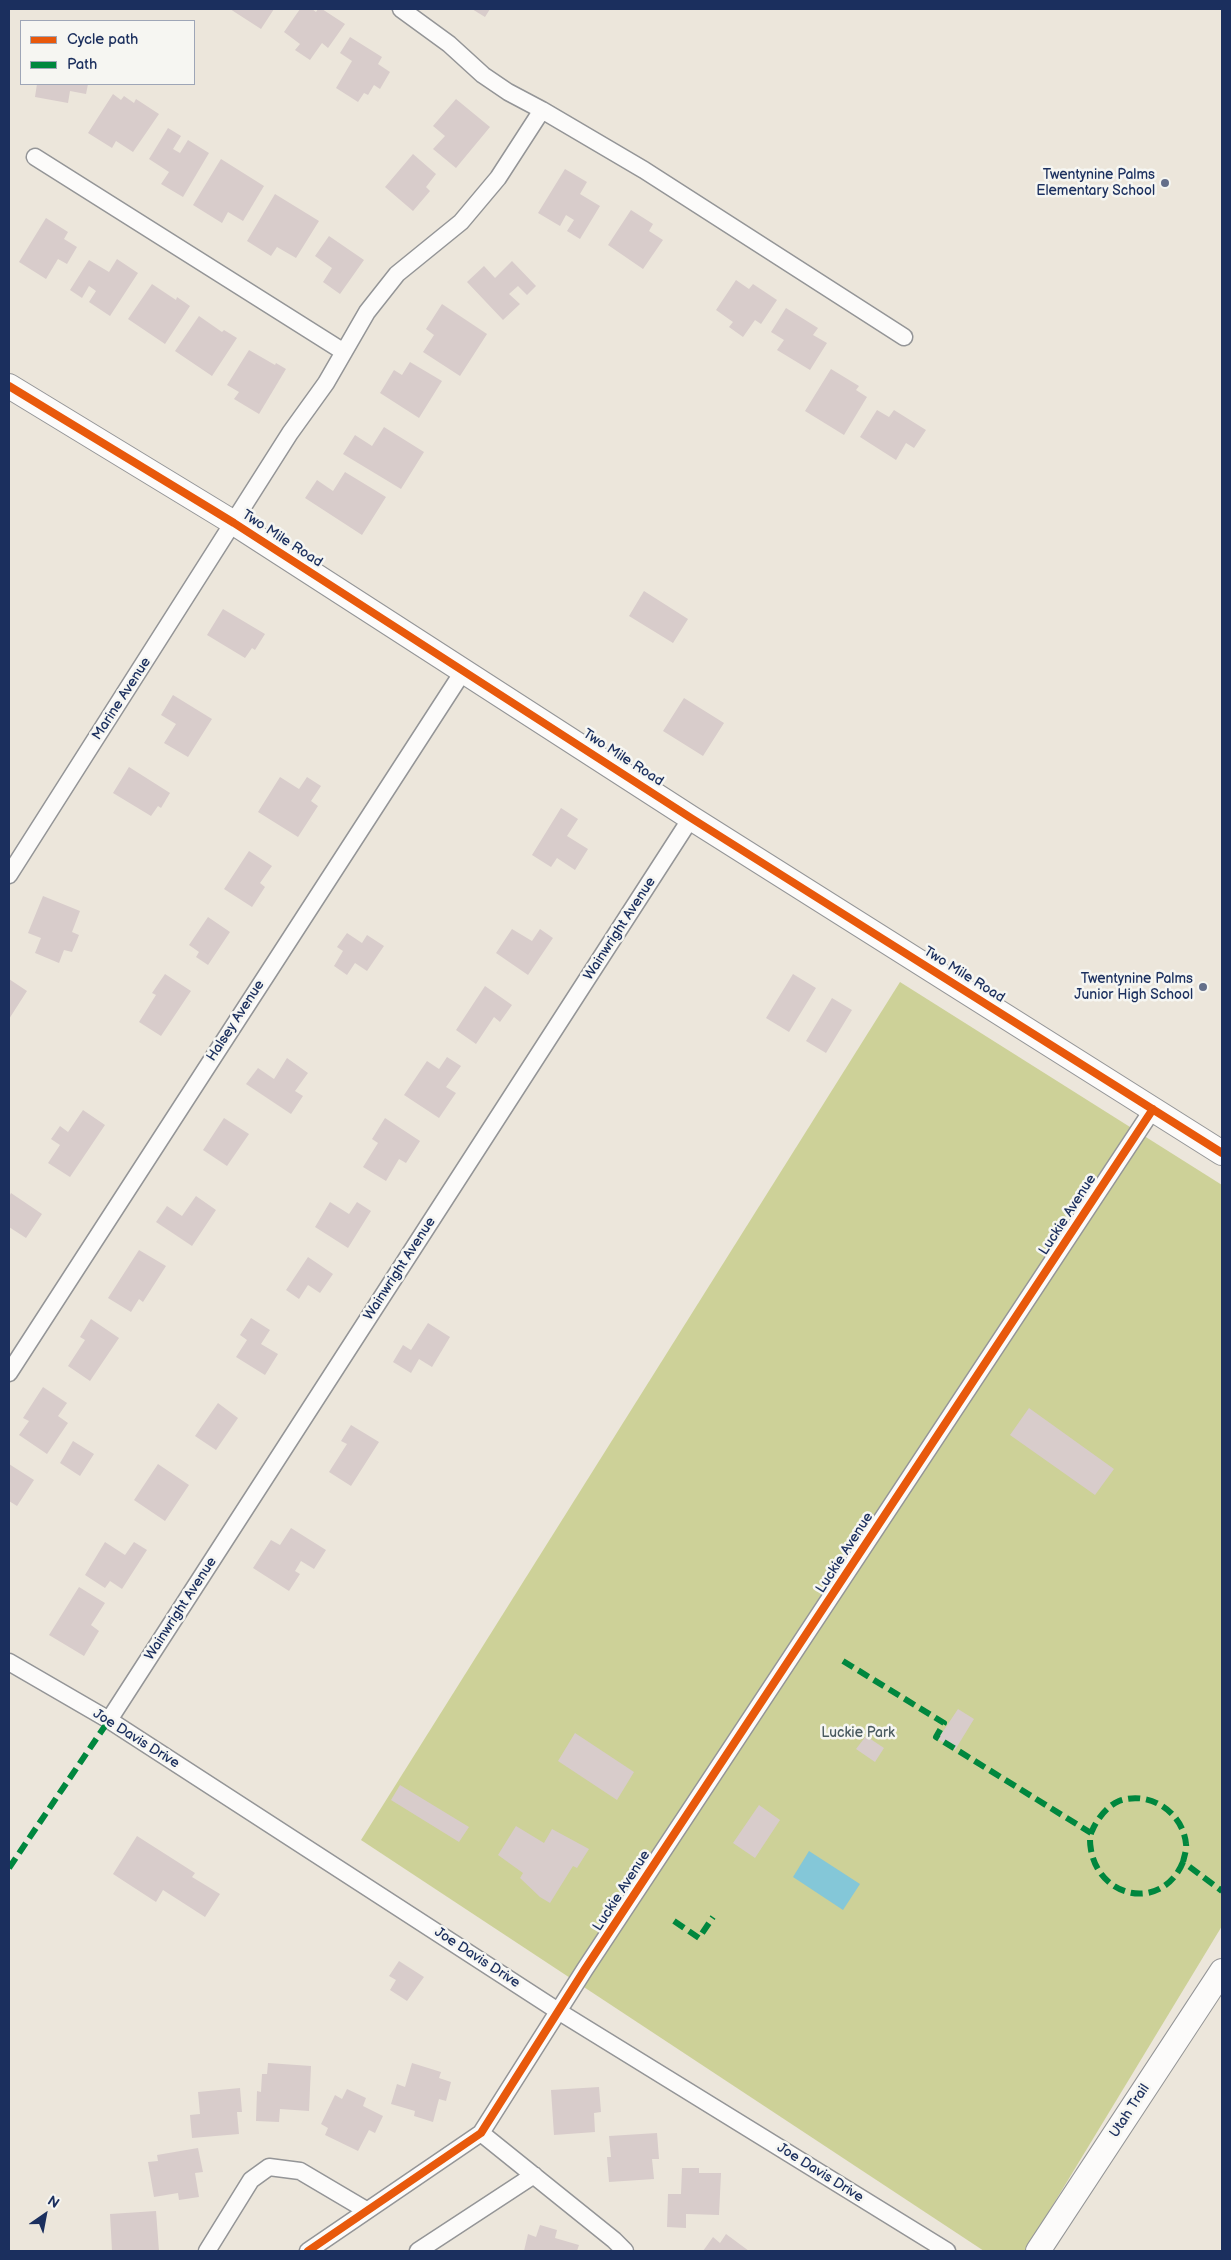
<!DOCTYPE html>
<html>
<head>
<meta charset="utf-8">
<style>
	body { margin:0 }
	#map { position:relative; width:1231px; height:2260px; overflow:hidden; background:#ece6db; font-family:"Balsamiq Sans",sans-serif }
	canvas { display:block }
	.frame { position:absolute; inset:0; border:10px solid #1b2f5e; pointer-events:none }
	.legend { position:absolute; left:20px; top:20px; width:175px; height:65px; box-sizing:border-box; background:#f6f6f2; border:1px solid #9ea6b7; margin:0; padding:6px 9px; list-style:none; font-size:15px; color:#1b2f5e }
	.legend li { display:flex; align-items:center; gap:10px; height:25px }
	.legend b { width:25px; border:1px solid #9ea6b7 }
	.north { position:absolute; left:20px; top:2190px; width:50px; height:50px; -webkit-text-stroke:4px #f6f6f2; paint-order:stroke; rotate:33deg; font-size:14px; font-weight:700; line-height:20px; text-align:center; color:#1b2f5e }
	.north::after { content:''; display:block; margin:auto; width:18px; height:22px; background:#1b2f5e; clip-path:polygon(50% 0,100% 100%,50% 72%,0 100%) }
</style>
</head>
<body>
<div id="map">
<canvas width="1231" height="2260"></canvas>
<div class="frame"></div>
<ul class="legend">
<li><b style="height:6px;background:#e8590c"></b>Cycle path</li>
<li><b style="height:6px;background:#00873e"></b>Path</li>
</ul>
<div class="north">N</div>
</div>
<script>
const ctx = document.querySelector('canvas').getContext('2d');
ctx.lineJoin = 'round';
function fill(path, color) { ctx.fillStyle = color; ctx.fill(path, 'evenodd'); }
function strokePath(path, color, width, dash) { ctx.strokeStyle = color; ctx.lineWidth = width; ctx.lineCap = dash ? 'butt' : 'round'; ctx.setLineDash(dash || []); ctx.stroke(path); }
function label(font, color, halo, rows, align = 'center') {
  ctx.font = font + ' "Balsamiq Sans",sans-serif'; ctx.lineWidth = 5; ctx.setLineDash([]); ctx.textBaseline = 'middle'; ctx.strokeStyle = halo; ctx.fillStyle = color; for (const [text, x, y, turn = 0] of rows) {
    ctx.save(); ctx.translate(x, y); ctx.rotate((+turn || 0) * Math.PI / 180); ctx.textAlign = isNaN(turn) ? turn : align; if (halo) ctx.strokeText(text, 0, 0); ctx.fillText(text, 0, 0); ctx.restore();
  }
}
fill(new Path2D(`
	M900,982L1222,1185V1926L1025,2251H984L361,1840Z`), '#cdd198');
fill(new Path2D(`
	M809,1851L860,1884L843,1910L793,1877Z`), '#84c7d8');
fill(new Path2D(`
	M230,9H274L261,29Z
	M300,9H312L316,12L318,9H322L345,24L328,48L322,43L310,60L295,50L300,44L284,32Z
	M472,9H490L485,17Z
	M350,37L382,57L378,64L390,72L380,89L374,85L368,95L364,93L358,102L336,88L352,61L340,53Z
	M37,84H88L86,94L70,91L68,103L35,97Z
	M113,94L121,100L124,96L134,103L136,99L159,114L133,152L116,141L112,148L88,133Z
	M456,99L490,127L456,168L433,149L445,136L433,126Z
	M168,128L181,136L173,149L180,153L188,140L209,153L183,197L161,184L169,172L149,159Z
	M413,154L436,174L426,187L430,191L413,211L385,187Z
	M221,159L264,186L243,221L228,212L222,223L193,205Z
	M565,169L587,182L580,194L600,206L580,239L567,231L574,220L566,215L560,226L538,213Z
	M275,194L319,221L296,258L277,247L271,256L247,241Z
	M631,210L653,224L649,231L663,240L643,269L608,245Z
	M46,218L68,232L64,239L77,247L67,264L58,259L46,279L19,262Z
	M329,236L364,260L340,294L323,282L332,268L315,256Z
	M117,259L138,273L110,316L89,302L96,291L89,286L82,298L70,290L89,260L109,272Z
	M512,261L536,286L527,295L518,286L509,294L520,304L503,320L467,282L484,266L495,278Z
	M736,280L749,289L753,284L777,300L761,324L755,320L743,337L729,327L733,322L716,310Z
	M152,284L176,300L177,297L190,306L165,344L128,319Z
	M442,304L487,334L460,376L423,352L434,335L426,329Z
	M786,308L818,328L813,335L827,343L810,370L777,350L784,340L771,332Z
	M199,316L222,332L224,330L237,338L212,376L175,351Z
	M249,350L275,365L276,363L286,369L259,414L234,399L239,392L227,385Z
	M410,362L442,381L419,418L380,393L394,370L402,375Z
	M831,369L859,386L856,390L867,397L844,435L805,411Z
	M877,410L889,417L894,410L926,430L914,448L906,443L896,460L860,437Z
	M384,427L424,452L401,489L343,454L355,435L372,446Z
	M345,472L386,497L362,535L305,498L317,480L333,491Z
	M644,591L688,619L673,643L629,616Z
	M223,609L265,634L255,650L252,648L245,658L207,635Z
	M173,695L212,719L188,757L164,743L176,724L161,715Z
	M684,698L724,723L703,756L663,731Z
	M129,767L170,793L161,808L158,806L151,816L113,793Z
	M280,777L299,789L307,777L321,786L311,801L318,806L298,837L258,812Z
	M561,808L578,819L567,836L588,849L575,870L557,858L551,867L532,855Z
	M249,851L272,866L260,883L265,887L252,907L224,889Z
	M43,896L80,911L72,932L79,935L72,952L64,950L59,963L35,953L41,938L28,933Z
	M208,917L230,932L208,965L196,957L199,952L189,945Z
	M512,929L532,941L540,929L553,938L528,975L496,953Z
	M347,933L362,943L367,935L384,946L367,971L355,963L347,975L334,966L343,951L337,947Z
	M165,974L191,991L161,1036L139,1022L156,995L152,993Z
	M793,974L816,988L789,1032L766,1018Z
	M9,979L27,991L9,1019Z
	M485,986L512,1005L500,1022L494,1017L476,1044L456,1030Z
	M832,998L852,1010L826,1053L806,1041Z
	M447,1057L461,1066L446,1087L456,1093L439,1118L404,1095L427,1061L439,1069Z
	M287,1058L308,1073L295,1091L303,1096L291,1114L246,1084L258,1068L274,1079Z
	M83,1110L105,1125L70,1177L48,1163L60,1145L51,1139L60,1126L68,1132Z
	M224,1118L249,1134L227,1166L203,1150Z
	M385,1118L420,1141L406,1163L399,1159L386,1181L363,1167L378,1143L372,1139Z
	M11,1193L42,1214L26,1238L9,1227V1197Z
	M196,1196L216,1210L192,1246L156,1222L167,1206L182,1216Z
	M330,1202L349,1214L357,1202L371,1211L348,1248L315,1227Z
	M139,1250L166,1266L143,1302L139,1299L131,1312L108,1298Z
	M308,1257L333,1274L320,1293L308,1285L299,1299L286,1290Z
	M251,1318L270,1330L261,1344L278,1354L265,1375L236,1357L247,1340L240,1335Z
	M91,1319L119,1338L90,1381L68,1366L85,1340L80,1337Z
	M428,1323L450,1337L432,1367L419,1359L411,1373L393,1362L403,1345L411,1350Z
	M43,1387L67,1403L58,1416L68,1423L47,1454L19,1435L29,1421L23,1418Z
	M218,1403L238,1418L216,1450L195,1436Z
	M1029,1408L1114,1469L1095,1495L1010,1435Z
	M351,1425L379,1442L351,1486L329,1472L347,1444L341,1441Z
	M73,1441L94,1454L80,1476L60,1463Z
	M9,1464L34,1480L17,1506L9,1501Z
	M158,1464L189,1485L165,1521L134,1500Z
	M291,1528L326,1550L314,1569L301,1561L295,1571L300,1574L289,1591L253,1568L271,1540L280,1545Z
	M105,1542L125,1555L134,1542L147,1550L122,1589L110,1581L105,1588L85,1575Z
	M79,1587L105,1603L91,1625L99,1631L84,1656L49,1635Z
	M958,1709L974,1719L955,1750L938,1739Z
	M575,1733L634,1772L617,1800L558,1761Z
	M866,1736L884,1748L875,1762L856,1749Z
	M400,1785L469,1827L459,1842L391,1800Z
	M759,1805L780,1820L755,1858L733,1843Z
	M516,1826L544,1843L552,1829L589,1849L577,1868L573,1866L550,1903L540,1897L520,1878L523,1873L498,1855Z
	M137,1836L195,1873L192,1877L220,1894L205,1917L163,1890L156,1902L113,1874Z
	M399,1961L424,1977L407,2001L390,1990L396,1980L389,1976Z
	M268,2063L311,2066L309,2111L280,2109L279,2122L256,2121L257,2091L261,2092L262,2074H267Z
	M412,2063L441,2072L439,2078L451,2082L446,2101L439,2099L433,2122L414,2116L415,2111L391,2104L397,2084L405,2087Z
	M599,2087L601,2112L594,2113L595,2132L554,2135L551,2090Z
	M240,2088L242,2112H237L239,2134L192,2138L190,2115L200,2114L198,2092Z
	M347,2089L366,2098L363,2106L383,2116L375,2133L369,2130L358,2151L325,2135L328,2128L321,2124L335,2095L342,2099Z
	M657,2133L659,2159H652L654,2179L609,2182L607,2157H611L609,2136Z
	M198,2148L203,2172L195,2173L199,2197L179,2200L178,2193L154,2197L148,2162L158,2161L157,2155Z
	M682,2168H699V2173H721L719,2215L686,2214V2228L667,2227L668,2194H681Z
	M156,2211L159,2251H112L110,2214Z
	M540,2225L557,2230L555,2238L579,2245L577,2251H524L528,2234L536,2237Z
	M726,2234L749,2251H703L713,2237L720,2243Z`), '#d8cccb');
const street = new Path2D(`
	M401,9L449,44L483,75L508,92L542,110L644,170L904,337
	M35,157L344,352
	M9,875L290,433L326,383L367,312L397,274L461,222L498,178L542,110
	M9,1373L464,670
	M9,1662L109,1720L558,2011L947,2251
	M109,1720L691,818
	M481,2133L614,2240L625,2251
	M207,2251L251,2180L269,2167L300,2171L366,2210
	M308,2251L481,2133L585,1969L1153,1109
	M418,2251L534,2175`);
const secondary = new Path2D(`
	M9,386L234,523L691,818L1222,1153
	M1038,2251L1222,1971`);
strokePath(street, '#949597', 19);
strokePath(secondary, '#949597', 26);
strokePath(street, '#fcfbfa', 16);
strokePath(secondary, '#fcfbfa', 24);
strokePath(new Path2D(`
	M843,1661L944,1723L936,1737L1091,1833
	M1183,1862C1163,1911 1100,1900 1091,1850C1090,1844 1089,1837 1092,1831C1097,1819 1107,1806 1119,1801C1149,1790 1183,1812 1186,1844C1187,1849 1184,1857 1183,1862L1222,1891
	M9,1868L109,1720
	M674,1921L699,1938L713,1917`), '#00873e', 6, [12, 6]);
strokePath(new Path2D(`
	M9,386L234,523L691,818L1222,1153
	M308,2251L481,2133L585,1969L1153,1109`), '#e8590c', 8);
for (const [x, y, r, color] of [
	[1165,183,5,"#646f8a"],
	[1203,987,5,"#646f8a"]
]) { const dot = new Path2D(); dot.arc(x, y, r, 0, 2 * Math.PI); ctx.fillStyle = color; ctx.fill(dot); strokePath(dot, '#f6f6f2', 2); }
label('14px', '#1b2f5e', '#f6f6f2', [
	["Twentynine Palms",1155,175],
	["Elementary School",1155,191],
	["Twentynine Palms",1193,979],
	["Junior High School",1193,995]
], 'right');
label('14px', '#1b2f5e', '#f6f6f2', [
	["Two Mile Road",282,539,33],
	["Marine Avenue",122,699,-57],
	["Two Mile Road",623,758,33],
	["Wainwright Avenue",620,929,-57],
	["Two Mile Road",964,975,32],
	["Halsey Avenue",236,1021,-57],
	["Luckie Avenue",1068,1215,-57],
	["Wainwright Avenue",400,1269,-57],
	["Luckie Avenue",845,1553,-57],
	["Wainwright Avenue",181,1609,-57],
	["Joe Davis Drive",136,1739,32],
	["Luckie Avenue",622,1891,-57],
	["Joe Davis Drive",477,1958,33],
	["Utah Trail",1130,2111,-57],
	["Joe Davis Drive",820,2173,32]
]);
label('14px', '#495a5f', '#f6f6f2', [
	["Luckie Park",858,1733]
]);
</script>
</body>
</html>
